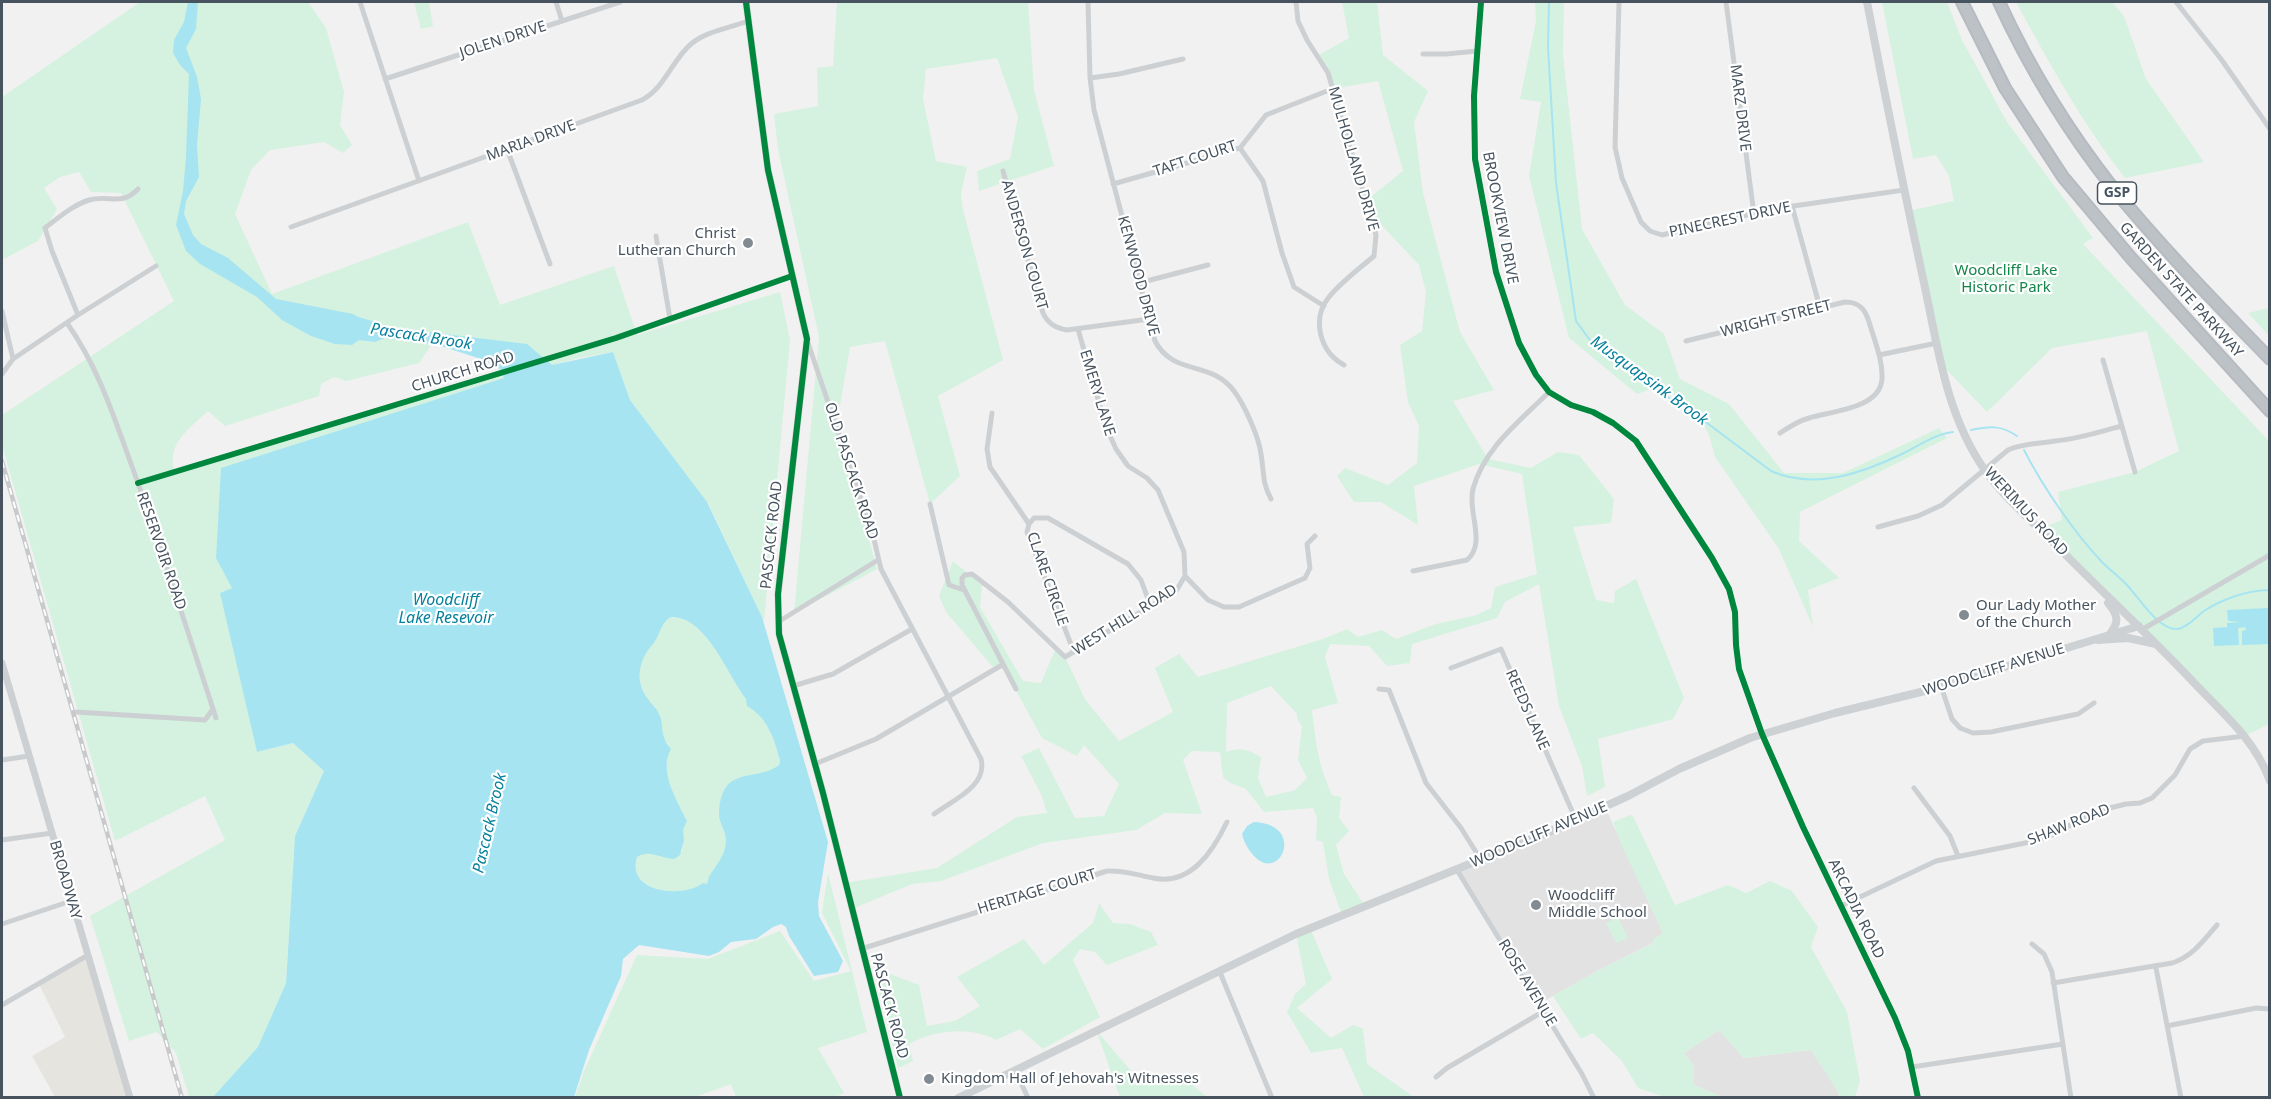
<!DOCTYPE html>
<html>
<head>
<meta charset="utf-8">
<style>
	body { margin:0 }
	#map { position:relative; width:2271px; height:1099px; overflow:hidden; background:#f2f1f1; font-family:"Noto Sans",sans-serif }
	canvas { display:block }
	.frame { position:absolute; inset:0; border:3px solid #47545f; pointer-events:none }
</style>
</head>
<body>
<div id="map">
<canvas width="2271" height="1099"></canvas>
<div class="frame"></div>
</div>
<script>
const ctx = document.querySelector('canvas').getContext('2d');
ctx.lineJoin = 'round';
function fill(path, color) { ctx.fillStyle = color; ctx.fill(path, 'evenodd'); }
function strokePath(path, color, width, dash) { ctx.strokeStyle = color; ctx.lineWidth = width; ctx.lineCap = dash ? 'butt' : 'round'; ctx.setLineDash(dash || []); ctx.stroke(path); }
function label(font, color, halo, rows, align = 'center') {
  ctx.font = font + ' "Noto Sans",sans-serif'; ctx.lineWidth = 4.5; ctx.setLineDash([]); ctx.textBaseline = 'middle'; ctx.strokeStyle = halo; ctx.fillStyle = color; for (const [text, x, y, turn = 0] of rows) {
    ctx.save(); ctx.translate(x, y); ctx.rotate((+turn || 0) * Math.PI / 180); ctx.textAlign = isNaN(turn) ? turn : align; if (halo) ctx.strokeText(text, 0, 0); ctx.fillText(text, 0, 0); ctx.restore();
  }
}
fill(new Path2D(`
	M88,955L130,1097H55L32,1056L65,1037L39,984Z`), '#e6e4df');
fill(new Path2D(`
	M1605,807L1665,937L1599,970L1539,1004L1457,870Z
	M1719,1030L1744,1058L1811,1050L1838,1091L1839,1097H1722L1694,1085V1066L1684,1053Z`), '#e3e2e3');
fill(new Path2D(`
	M140,2H308L326,28L344,92L340,125L352,145L343,153L324,142L270,150L251,170L235,214L272,294L468,222L500,305L614,266L637,335L780,292L790,340L764,621L709,505L630,400L613,352L579,358L516,375L232,588L221,593L257,752L293,743L324,771L295,836L286,983L258,1048L213,1097H189L176,1053L157,1032L129,1041L90,916L225,840L205,796L115,841L2,445V415L174,301L121,193L91,192L79,172L60,177L44,188L57,209L38,241L2,260V97ZM432,344L480,357L501,370L440,391L175,472C165,443 190,429 208,411L225,426L319,396L321,384L334,377L346,381L419,363Z
	M414,2H429L433,26L421,29Z
	M837,2H1028L1034,90L1054,166L979,191L977,171L1010,159L1018,117L997,58L926,69L923,99L936,161L967,167L961,194L963,210L1003,360L938,396L960,476L930,504L885,341L850,347L837,423L877,569L794,613L819,337L778,149L774,114L818,106L817,68L833,66Z
	M1342,2H1377L1383,55L1428,91L1414,122L1423,193L1460,332L1494,390L1453,401L1488,459L1531,468L1558,452L1579,455L1614,499L1611,523L1573,527L1596,600L1614,603L1615,591L1636,579L1684,698L1673,719L1598,739L1605,787L1587,796L1582,766L1559,706L1539,584L1505,602L1497,618L1412,644L1410,663L1387,666L1369,646L1330,644L1325,657L1338,703L1312,710C1316,745 1318,763 1332,795L1341,797L1339,818L1349,831L1336,845L1344,874L1365,906L1342,915L1329,879L1323,842L1316,840L1317,818L1313,808L1264,812L1246,789L1230,783L1223,777L1220,752L1192,751L1183,760L1202,814L1165,813L1136,830L1043,843L941,881L912,884L852,909L845,883L937,868L1017,817L1047,813L1041,794L1021,756L1039,748L1075,818L1104,816L1119,784L1084,745L1077,756L1042,738L1002,665L992,666L946,612L939,596L953,561L982,585L980,607L1023,681L1041,683L1055,650L1065,657L1085,699L1119,741L1173,712L1155,668L1179,654L1198,677L1323,639L1347,629L1358,637L1382,630L1396,639L1436,624L1477,615L1491,608L1495,587L1537,574L1522,474L1479,464L1414,486L1418,525L1381,502H1354L1337,476L1345,468L1388,485L1417,463L1419,426L1408,402L1400,345L1422,331L1426,292L1419,265L1370,213L1366,201L1403,171L1378,81L1332,89L1328,73L1317,56L1349,38ZM1271,686L1297,714V719L1302,726L1298,760L1307,778L1295,790L1266,797L1258,778L1261,757C1247,749 1240,747 1226,752L1227,703Z
	M1535,2H1564L1563,55L1582,229L1625,305L1664,334L1680,379L1729,404L1784,473H1843L1939,428L1947,438L1800,512L1799,541L1839,578L1808,590L1813,627L1779,549L1715,457L1709,435L1696,409L1660,386L1637,394L1569,338L1529,176L1541,102L1520,99L1536,21Z
	M1882,2H1947L1962,40L2007,122L2093,238L2083,244L2269,441V724L2245,736L2039,529L2062,520L2058,492L2135,472L2179,451L2147,331L2052,348L1987,412L1943,366L1908,211L1954,201L1949,176L1936,155L1913,159Z
	M2016,2H2112L2124,16L2146,79L2204,162L2125,178C2082,123 2049,63 2016,2Z
	M2269,308H2270L2269,336L2248,313Z
	M671,617C706,616 727,674 746,699L748,706C768,719 774,739 780,760L779,765L767,773L726,786C722,795 717,808 719,818C721,828 727,835 726,846C724,857 714,870 709,880L707,884L703,883C684,899 626,893 637,857L643,854L682,852L683,830L687,821C677,800 658,772 670,749L664,738L655,707L647,699L641,685L639,670L642,657L654,642L660,627Z
	M1630,815L1633,816L1675,905L1728,885L1746,893L1770,881L1792,891L1818,927L1811,947L1847,1012L1860,1081L1855,1097H1839L1838,1091L1811,1050L1744,1058L1719,1030L1684,1053L1694,1066V1085L1722,1097H1665L1638,1088L1622,1061L1593,1033L1581,1039L1553,996L1599,970L1654,943L1652,940L1663,933L1622,846L1613,822Z
	M828,873L867,1032L818,1048L844,1093L833,1098L736,1097L731,1084L695,1097H575L584,1071L637,955L708,959L780,931L814,981L851,971L822,913Z
	M1099,903L1113,923L1130,924L1151,932L1158,945L1107,965L1095,952L1080,949L1073,960L1100,1017L1043,1049L1020,1029L996,1040C970,1026 935,1030 909,1044L913,1061L898,1068L878,986L877,969L919,985L927,1026L955,1021L980,1006L957,977L1024,939L1044,965L1093,923Z
	M1618,917L1628,938L1616,943L1606,923Z
	M1310,928L1332,979L1297,1008L1331,1038L1353,1025L1363,1029L1367,1064L1414,1097H1364L1342,1048L1311,1053L1287,1012L1295,994L1306,984L1296,934Z
	M1096,1030L1139,1080L1183,1077L1207,1097H1120Z`), '#d4f2df');
fill(new Path2D(`
	M188,2H198L196,29L186,48L197,77L201,99L197,145L199,177L186,201L184,214L193,235L201,244L228,258L276,299L353,314C364,321 375,319 386,327L527,344L552,365L613,352L630,400L707,502L762,617L828,842L818,902L819,916L843,961L838,972L814,976L789,936L786,927L781,924L773,927L756,939L731,942L719,952L709,956L639,945L623,959L621,976L589,1050L574,1097H213L258,1047L286,983L295,836L324,771L293,743L257,752L220,593L232,588L216,558L221,468L504,378L501,370L490,362L438,345L385,338L375,342L359,340L352,345L335,344L311,336L282,320L257,297L200,264L186,251L176,225L183,191L186,157L189,74L180,65L173,53L174,40L184,22ZM671,617C706,616 727,674 746,699L747,706C768,718 774,739 780,760L779,765C763,777 745,772 731,782C721,788 717,810 720,821C723,830 728,837 725,848C723,858 714,868 709,877L707,884L703,883C684,898 626,894 637,857C649,849 660,858 674,859L680,855L684,840L683,830L687,821C677,800 658,771 671,749C668,746 665,741 664,737C661,729 663,721 659,714C656,707 652,705 648,699C634,680 639,659 653,644C661,634 659,625 671,617Z
	M2269,608V644L2242,645V631L2246,630L2245,627L2238,628L2239,645L2214,646L2213,628L2227,627V623L2242,622L2228,621L2227,610Z
	M1254,822C1305,824 1282,881 1256,858C1249,851 1244,843 1242,834L1247,826Z`), '#a7e4f1');
strokePath(new Path2D(`
	M1549,2L1548,47L1556,183L1576,321L1592,343L1628,371L1699,417L1771,471C1816,491 1865,472 1906,452C1921,444 1936,434 1953,432
	M1971,430C1990,426 2001,425 2017,436
	M2024,450C2043,487 2075,534 2103,563C2111,571 2120,577 2127,585C2139,598 2159,631 2178,629C2188,627 2196,617 2204,611C2222,599 2248,590 2270,590`), '#a7e4f1', 2);
const motorway = new Path2D(`
	M1962,2L2005,88L2063,177L2131,258L2270,411
	M1999,2C2029,67 2068,131 2113,188C2162,248 2216,303 2270,359`);
strokePath(motorway, '#b6bbc1', 14);
strokePath(new Path2D(`
	M360,2L419,181
	M556,2L562,21
	M1088,2L1090,78L1094,110L1155,341C1173,376 1211,360 1234,391C1244,404 1259,437 1261,454C1264,471 1262,483 1271,499
	M1296,2L1298,21L1307,40L1328,73L1376,235L1374,256C1359,269 1341,282 1329,297C1311,319 1320,352 1344,365
	M1481,2L1474,96L1475,159L1496,272L1519,343L1536,375L1549,392L1571,405L1593,412L1613,423L1636,441L1712,558L1729,589L1735,612L1736,645L1739,669L1762,734L1803,827L1895,1018L1908,1051L1918,1098
	M1619,2L1615,147L1622,178L1641,222L1650,231L1662,235L1773,209L1904,190
	M1726,2L1754,214
	M2176,2L2221,59L2270,129
	M1423,54H1446L1477,51
	M1090,78L1119,74L1183,59
	M385,79L620,2
	M1240,148L1263,181L1282,253L1294,287L1324,306
	M507,149L550,264
	M1003,171L1043,313C1048,324 1056,328 1067,330L1149,319
	M1113,184L1240,148L1266,115L1332,89
	M1792,206L1820,308
	M291,227L642,100C665,88 672,60 691,44C706,31 730,28 748,21
	M656,236L670,319
	M1139,283L1208,265
	M2,311L13,359
	M78,315L52,251L45,228C58,218 73,205 89,200C109,194 121,207 138,189
	M67,323C99,368 115,420 134,472C163,553 189,636 216,718
	M807,340L873,535L881,569L981,759C988,786 953,800 934,814
	M1686,341L1845,302C1861,302 1866,311 1870,325C1875,342 1883,361 1882,379C1880,409 1831,411 1809,418C1798,421 1789,427 1780,433
	M1879,355L1937,343
	M2103,360L2135,472
	M2,374L13,359L78,315L156,266
	M992,413L987,449L990,467L1029,524
	M138,483L616,338L792,276
	M930,504L949,585L964,590
	M1878,527L1918,516L1942,505L2008,450C2024,443 2038,444 2055,441C2078,439 2100,432 2121,426
	M1413,571L1467,560C1487,543 1467,512 1473,489C1484,448 1520,421 1549,392
	M1185,576L1208,600L1224,607H1239L1305,578L1310,568L1307,544L1315,536
	M778,622L878,560
	M2143,629L2270,555
	M1074,652L1027,532L1029,524L1034,518H1048L1128,564L1141,580L1151,607
	M1451,668L1501,649L1576,820
	M793,686L833,674L912,629
	M1941,686L1952,719L1960,728L1973,733L1991,732L2078,714L2094,703
	M1016,689L962,585V578L965,575L972,574L1008,602L1065,657L1176,591L1185,576L1184,552L1158,490L1147,478L1128,466L1116,449L1106,427L1078,329
	M1379,689L1389,690L1426,783L1461,828L1481,860
	M76,712L205,720L213,709
	M2,760L29,756
	M815,764L876,739L1002,665
	M1914,788L1950,836L1958,856
	M2,840L52,833
	M1457,870L1582,1074L1594,1098
	M1841,906L1936,861L2040,840L2055,834L2093,812L2126,804L2140,803L2152,798L2175,775L2190,749L2203,741L2245,736
	M2,924L71,901
	M2032,944L2044,954L2052,972L2071,1098
	M861,949L1107,871C1124,870 1137,875 1153,878C1191,886 1213,851 1227,822
	M2156,968L2181,1098
	M1219,970L1272,1098
	M2053,983L2172,963C2193,956 2203,941 2217,925
	M2,1005L88,955
	M2167,1026L2256,1008L2270,1009
	M1912,1067L2063,1044
	M1015,1070L1028,1098
	M1436,1077L1447,1068L1544,1011`), '#cdd0d2', 5);
strokePath(new Path2D(`
	M746,2L768,170L807,339L778,594L779,634L823,793L900,1098
	M2,663L130,1098`), '#cdd0d2', 7);
strokePath(new Path2D(`
	M1867,2C1885,96 1904,190 1924,283C1938,348 1946,414 1984,469C2003,496 2029,519 2053,542C2101,591 2151,637 2198,687C2226,716 2256,742 2270,781
	M2108,603C2118,615 2120,622 2109,635
	M2098,640L2128,638L2156,644
	M958,1098L1296,934L1549,832L1628,796L1679,769L1750,738L1835,713L1929,690L2139,626`), '#cdd1d3', 8);
strokePath(motorway, '#bdc2c7', 10);
const rail = new Path2D(`
	M2,461L182,1098`);
strokePath(rail, '#c7c9cb', 4.5);
strokePath(rail, '#fff', 2, [7]);
strokePath(new Path2D(`
	M746,2L768,170L807,339L778,594L779,634L823,793L900,1098
	M1481,2L1474,96L1475,159L1496,272L1519,343L1536,375L1549,392L1571,405L1593,412L1613,423L1636,441L1712,558L1729,589L1735,612L1736,645L1739,669L1762,734L1803,827L1895,1018L1908,1051L1918,1098
	M138,483L616,338L792,276`), '#00873e', 6);
for (const [x, y, r, color] of [
	[748,243,6,"#838b92"],
	[1964,615,6,"#838b92"],
	[1536,905,6,"#838b92"],
	[929,1079,6,"#838b92"]
]) { const dot = new Path2D(); dot.arc(x, y, r, 0, 2 * Math.PI); ctx.fillStyle = color; ctx.fill(dot); strokePath(dot, '#fff', 2); }
for (const [x, y, w] of [
	[2117,193,39]
]) { const box = new Path2D(); box.roundRect(x - w / 2, y - 11, w, 22, 4.5); ctx.fillStyle = '#fff'; ctx.fill(box); strokePath(box, '#47545f', 1.5); }
label('bold 14px', '#47545f', null, [
	["GSP",2117,193]
]);
label('15px', '#47545f', '#fff', [
	["JOLEN DRIVE",503,40,-18],
	["MARZ DRIVE",1740,108,83],
	["MARIA DRIVE",531,141,-20],
	["TAFT COURT",1195,159,-18],
	["MULHOLLAND DRIVE",1353,159,74],
	["BROOKVIEW DRIVE",1500,218,79],
	["PINECREST DRIVE",1730,220,-12],
	["ANDERSON COURT",1024,245,74],
	["KENWOOD DRIVE",1138,276,75],
	["GARDEN STATE PARKWAY",2181,290,48],
	["WRIGHT STREET",1776,319,-14],
	["CHURCH ROAD",463,372,-17],
	["EMERY LANE",1097,393,73],
	["OLD PASCACK ROAD",851,471,72],
	["WERIMUS ROAD",2026,512,47],
	["PASCACK ROAD",772,535,-84],
	["RESERVOIR ROAD",161,551,71],
	["CLARE CIRCLE",1047,579,71],
	["WEST HILL ROAD",1125,620,-32],
	["WOODCLIFF AVENUE",1994,670,-17],
	["REEDS LANE",1527,710,66],
	["SHAW ROAD",2069,825,-22],
	["WOODCLIFF AVENUE",1539,835,-23],
	["BROADWAY",65,880,74],
	["HERITAGE COURT",1037,892,-17],
	["ARCADIA ROAD",1856,909,64],
	["ROSE AVENUE",1527,983,59],
	["PASCACK ROAD",889,1006,75]
]);
label('15px', '#47545f', '#fff', [
	["Christ",736,234,"right"],
	["Lutheran Church",736,251,"right"],
	["Our Lady Mother",1976,606],
	["of the Church",1976,623],
	["Woodcliff",1548,896],
	["Middle School",1548,913],
	["Kingdom Hall of Jehovah's Witnesses",941,1079]
], 'left');
label('15px', '#128648', '#fff', [
	["Woodcliff Lake",2006,271],
	["Historic Park",2006,288]
]);
label('italic 16px', '#06819c', '#fff', [
	["Pascack Brook",421,337,9],
	["Musquapsink Brook",1649,381,36],
	["Woodcliff",446,600],
	["Lake Resevoir",446,618],
	["Pascack Brook",490,823,-77]
]);
</script>
</body>
</html>
